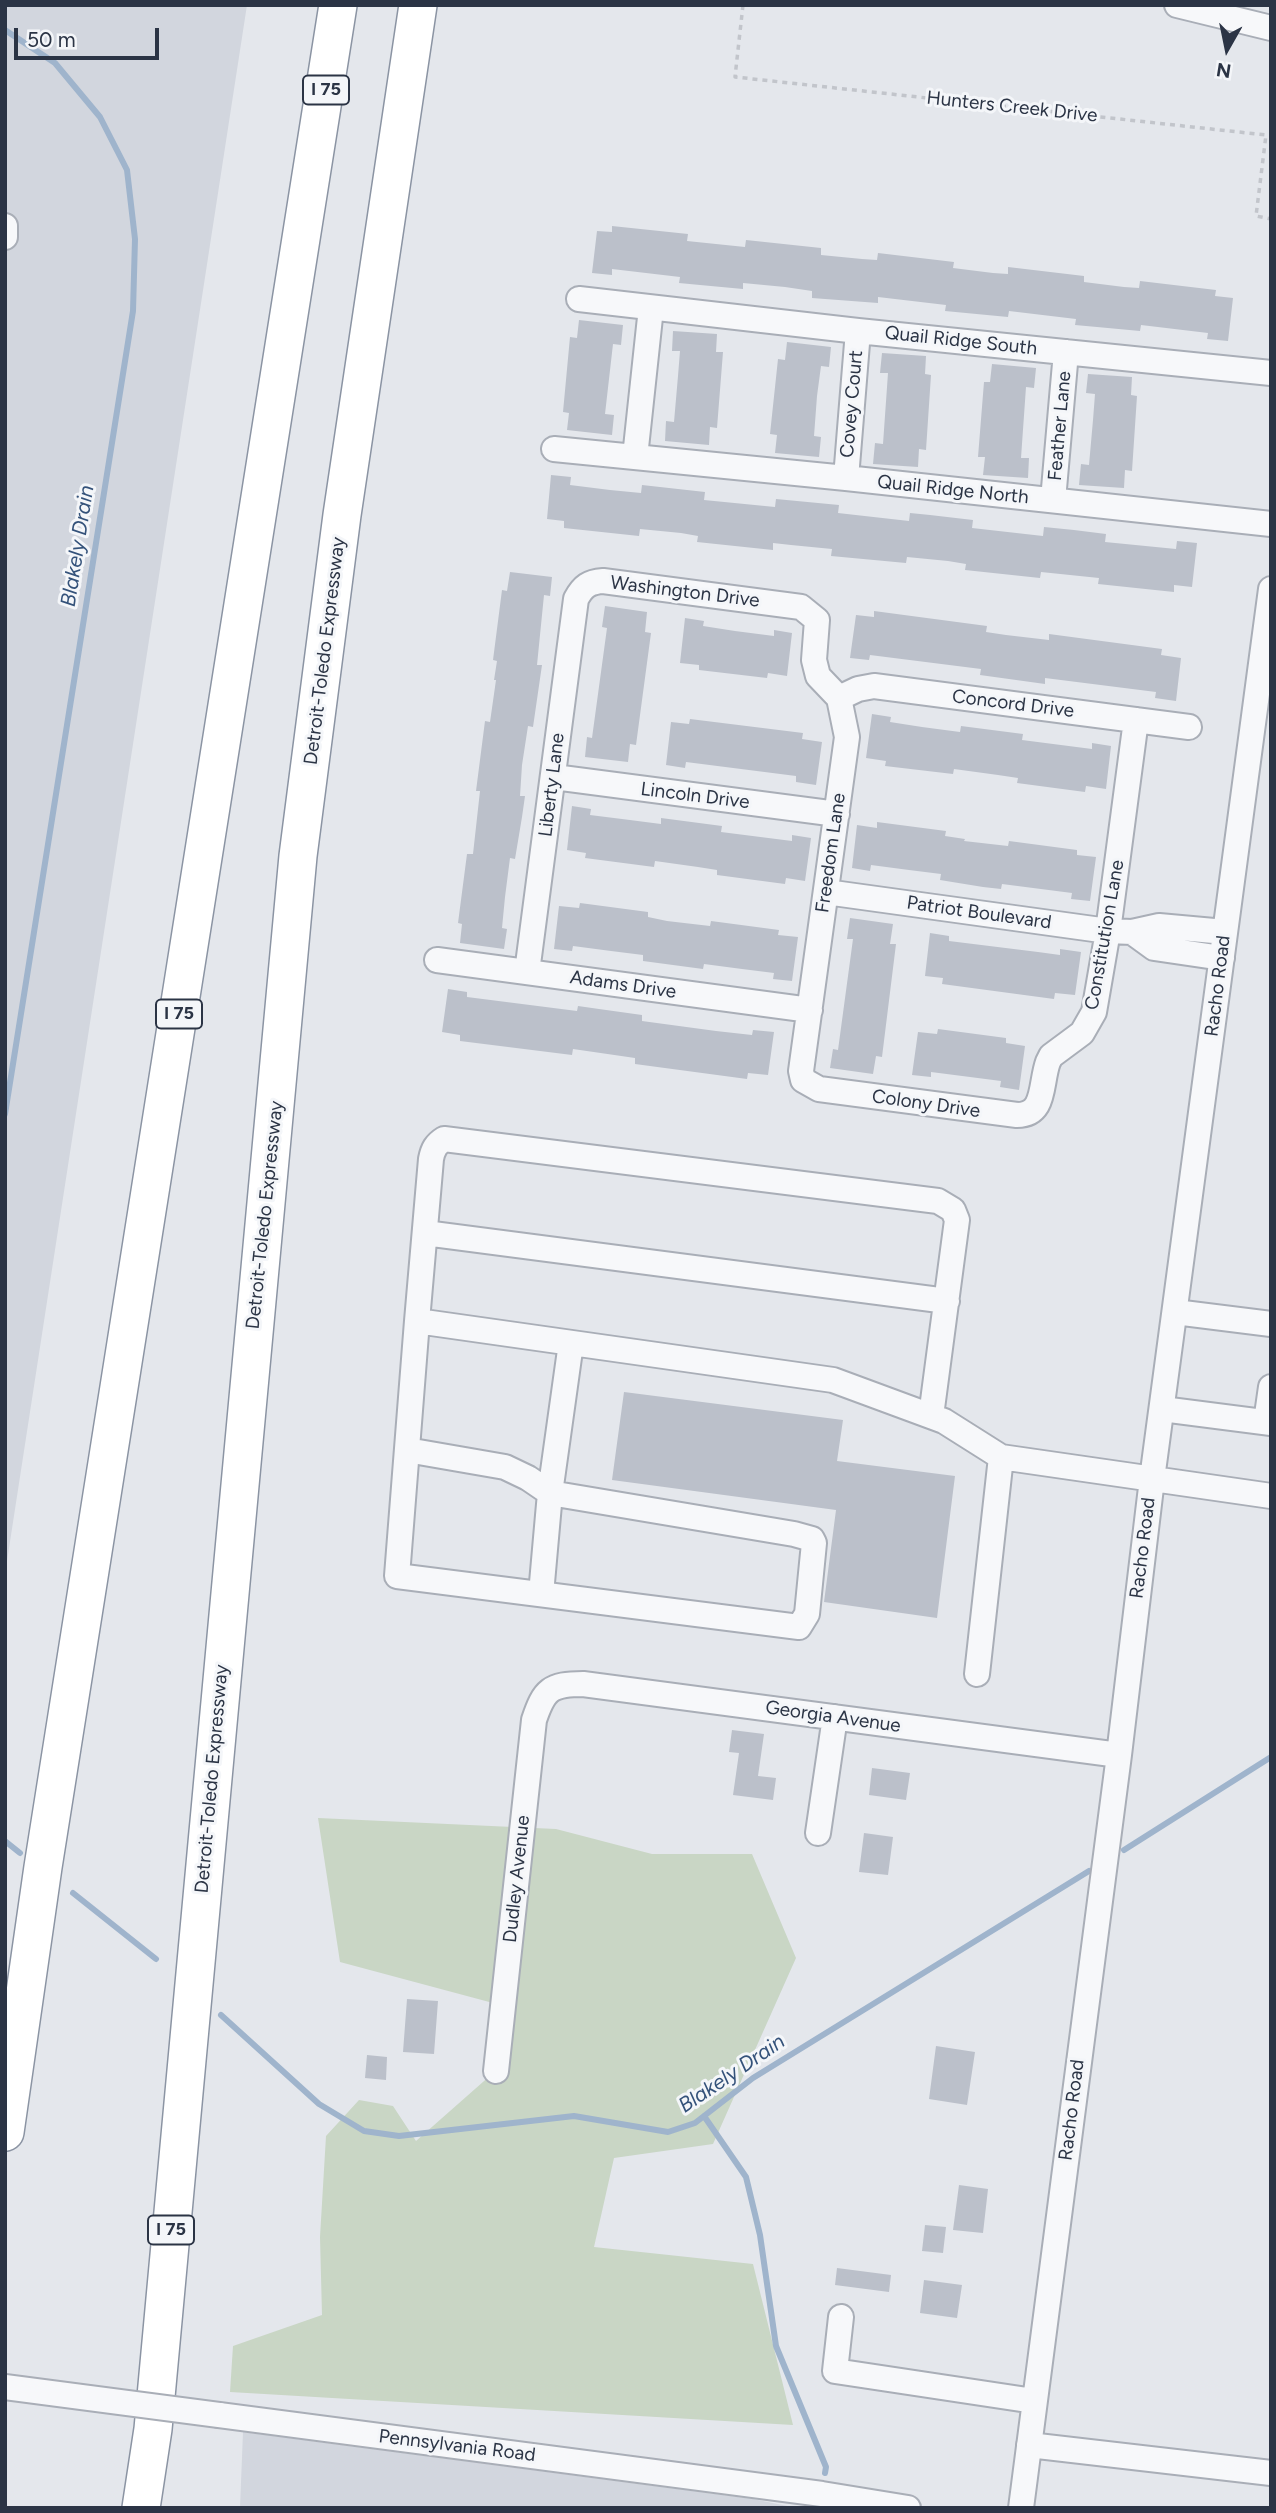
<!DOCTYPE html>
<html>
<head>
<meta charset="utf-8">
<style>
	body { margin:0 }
	#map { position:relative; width:1276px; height:2513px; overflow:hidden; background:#e4e7ec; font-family:Figtree,sans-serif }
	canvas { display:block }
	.frame { position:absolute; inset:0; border:7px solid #2b3445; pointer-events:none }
	.north { position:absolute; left:1192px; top:14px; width:70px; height:70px; -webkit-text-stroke:5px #f4f6f9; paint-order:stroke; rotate:189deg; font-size:19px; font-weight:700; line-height:28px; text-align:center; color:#2b3445 }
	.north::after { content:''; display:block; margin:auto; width:24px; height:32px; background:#2b3445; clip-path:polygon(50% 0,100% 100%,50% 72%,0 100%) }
	.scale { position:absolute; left:14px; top:28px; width:145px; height:32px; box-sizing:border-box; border:4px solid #2b3445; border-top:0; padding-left:9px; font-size:21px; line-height:24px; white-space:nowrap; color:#2b3445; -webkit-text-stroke:5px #f4f6f9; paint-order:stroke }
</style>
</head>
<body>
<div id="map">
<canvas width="1276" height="2513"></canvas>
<div class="frame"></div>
<div class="north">N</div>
<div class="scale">50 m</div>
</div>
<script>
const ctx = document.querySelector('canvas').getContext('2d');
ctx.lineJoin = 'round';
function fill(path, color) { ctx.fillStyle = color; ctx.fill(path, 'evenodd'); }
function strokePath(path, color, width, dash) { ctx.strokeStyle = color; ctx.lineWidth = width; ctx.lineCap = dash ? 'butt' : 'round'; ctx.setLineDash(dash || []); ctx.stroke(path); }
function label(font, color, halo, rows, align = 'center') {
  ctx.font = font + ' Figtree,sans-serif'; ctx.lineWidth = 6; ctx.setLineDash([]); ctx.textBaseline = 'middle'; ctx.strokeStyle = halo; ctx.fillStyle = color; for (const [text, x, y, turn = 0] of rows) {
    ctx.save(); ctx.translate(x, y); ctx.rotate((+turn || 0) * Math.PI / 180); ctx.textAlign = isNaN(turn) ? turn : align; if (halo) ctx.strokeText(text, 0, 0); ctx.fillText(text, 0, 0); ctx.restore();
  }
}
fill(new Path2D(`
	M5,5H247L5,1574Z
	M243,2432L753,2499L797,2508H240Z`), '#d2d6de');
fill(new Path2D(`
	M318,1818L556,1829L652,1854H752L796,1958L713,2144L614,2158L594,2247L753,2264L793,2425L230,2392L233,2346L322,2315L320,2237L326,2136L359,2100L393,2106L416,2141L492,2074L493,2003L340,1962Z`), '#c9d6c5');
strokePath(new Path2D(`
	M5,30L55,63L100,117L127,170L135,239L133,311L5,1114
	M5,1841L20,1853
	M1124,1850L1271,1757
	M73,1893L156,1959
	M221,2015L319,2104L364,2131L399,2136L574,2116L668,2132L695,2123L753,2078L1089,1871
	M704,2116L746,2177L760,2235L776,2346L826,2467L825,2473`), '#9fb4cc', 6);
fill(new Path2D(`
	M612,226L688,234L687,241L745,247L746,240L821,248V255L862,259L877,260L878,253L954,262L953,268L993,273L1008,274V267L1084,276V282L1124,287L1139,288L1140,281L1216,290L1215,296L1233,298L1228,341L1207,339L1208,333L1141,325L1140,331L1097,327L1075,325L1076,319L1009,311L1008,317L945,311L946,305L878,297V303L812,298V291L785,287L743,283V289L700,285L679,283L680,277L612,269V275L592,273L597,231L612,232Z
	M579,320L623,325L621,345L613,344L605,414L614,415L612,435L567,430L569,413L563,412L570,337L577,338Z
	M673,331L717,334L716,352H723L717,428L710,427L709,445L665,441L666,421L674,422L678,376L680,351H672Z
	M787,342L831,347L829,367L821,366L817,396L814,436L821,437L819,457L775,453L777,435L770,434L778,359L785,360Z
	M882,353L926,356L925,374L931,375L926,450L919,449L918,467L873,464L875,443L883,444L888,373H880Z
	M992,364L1036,368L1034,388L1026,387L1021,458H1029L1028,478L983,475L985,457H978L984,382H990Z
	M1088,374L1132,377L1131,395L1137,396L1132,471L1125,470L1124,488L1079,485L1081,464L1089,465L1093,420L1095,394L1086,393Z
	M551,475L571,477L570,485L610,490L641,493L642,485L705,492L704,500L775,507L776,499L839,505L838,513L909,521L910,513L930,515L973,520L972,528L1043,536L1044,527L1074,530L1106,534L1105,542L1176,549L1177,541L1197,543L1192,587L1174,585V592L1098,584L1099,578L1041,572L1040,578L965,570L966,564L948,561L907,557L906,563L831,556L832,549L791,545L773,543V550L697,542L698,536L681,533L640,529L639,536L564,528V521L547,519Z
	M510,572L552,577L550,596L544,595L537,665H542L533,727L528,726L522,765L520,796H525L522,817L515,859L510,858L505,897L502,928L507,929L504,949L460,943L462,924L458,923L467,854H473L480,791H476L485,721L490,722L496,680H494L497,661L493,660L502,590L507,591Z
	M605,606L647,612L645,632L651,633L636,745L630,744L628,762L585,757L587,737L592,738L607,628L602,627Z
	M874,611L987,626L986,632L1006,635L1049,640V634L1162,649L1161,655L1181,658L1176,701L1155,698L1156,692L1045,678V684L980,675L981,669L870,655L869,660L850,658L856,615L874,617Z
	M685,618L704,621L703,626L735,631L774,636V630L792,633L787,676L768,673L767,678L699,670V665L680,663Z
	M872,714L891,717L890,722L922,727L960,732L961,726L1023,734L1022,740L1092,749V743L1111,746L1106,789L1086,786L1085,792L1017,783L1018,778L998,775L954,769L953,774L885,766L886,761L866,758Z
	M690,719L803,733L802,739L822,742L816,785L796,782V776L686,762L685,768L666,765L671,722L689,724Z
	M572,806L591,809L590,815L622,819L661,824V818L722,826L721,832L792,841V835L811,838L805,881L786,878L785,884L717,875V870L698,867L655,861L654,867L585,858L586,853L567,850Z
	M877,822L946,831L945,836L965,839L964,841L1008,846L1009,841L1077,850V855L1096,857L1090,901L1071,899L1072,893L1002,884L1001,889L983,887L940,880L941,874L909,870L871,865L870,871L852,868L857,825L877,828Z
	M580,903L648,912V917L667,921L710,926L711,921L779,930L778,935L798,937L792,981L773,979L774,973L742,969L704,964L703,969L643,961V955L611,951L573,946L572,951L554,949L559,906L579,908Z
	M850,918L893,924L890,944H896L882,1057L876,1056L873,1074L830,1068L833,1049L838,1050L853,939H847Z
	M930,933L949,936V941L1038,952L1060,955V949L1081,952L1075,995L1055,993L1054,999L942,984L943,978L925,976Z
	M448,989L467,992V997L577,1011L578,1006L599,1009L642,1015V1021L716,1031L752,1035L753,1030L774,1032L768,1075L748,1073L747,1079L635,1064V1058L573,1049L572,1055L460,1041V1035L442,1032Z
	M938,1029L1006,1038V1043L1025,1046L1019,1090L1000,1087L1001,1081L970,1077L931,1072V1077L912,1075L918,1032L937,1034Z
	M624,1392L843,1420L837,1461L955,1476L937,1618L824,1602L836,1510L612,1480Z
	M732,1730L764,1734L758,1776L776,1778L773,1800L733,1795L739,1753L729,1752Z
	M872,1768L910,1773L906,1800L869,1795Z
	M864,1833L893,1837L888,1875L859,1872Z
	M407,1999L438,2001L434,2054L403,2052Z
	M936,2046L975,2052L967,2105L929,2099Z
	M367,2055L387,2057L386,2080L365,2078Z
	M959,2185L988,2189L983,2233L953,2230Z
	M925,2225L946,2227L943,2253L922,2251Z
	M837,2268L891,2275L889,2292L835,2285Z
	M924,2280L962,2285L957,2318L920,2313Z`), '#bbc0ca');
const minor = new Path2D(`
	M1177,5L1271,28
	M5,226V237
	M579,299L858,331L1271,373
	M554,449L846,478L1271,524
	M635,457L651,308
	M846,478L858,331
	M1053,500L1066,352
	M839,698L858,689L874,686L1189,727
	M554,777L837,814
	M826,892L1108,931L1132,932L1159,926L1225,932
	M1132,932L1154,948L1222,958
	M437,960L810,1010
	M527,972L576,599C583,586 589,582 603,581L801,607L817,620L814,660L818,676L839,698L847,737L801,1071L803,1080L819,1089L1017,1115C1046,1115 1040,1084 1048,1062L1051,1056L1082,1033L1094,1012L1108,931L1136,720
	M425,1233L947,1301
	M1175,1312L1271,1324
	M417,1321L431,1159C433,1149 436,1144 444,1139L938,1201L953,1210L957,1220L931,1416
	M1162,1409L1271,1423
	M1266,1422L1271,1387
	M407,1450L505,1467L528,1478L550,1493L794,1534L812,1539L814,1543L807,1614L799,1627L397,1576L417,1321L833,1380L944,1421L1001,1457
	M541,1594L550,1493L571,1343
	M977,1674L1001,1457L1271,1496
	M818,1833L835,1717
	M496,2071L534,1720C544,1690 550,1684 583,1684L1119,1755
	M841,2317L835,2371L1034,2401
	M219,2415L822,2494L908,2508
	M1029,2445L1271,2473
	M1021,2508L1119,1755L1152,1479L1271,589`);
const highway = new Path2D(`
	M5,2132L43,1867L338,5
	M141,2508L153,2429L298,856L342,515L418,5`);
strokePath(minor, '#a9aeb7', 28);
strokePath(highway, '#8b94a3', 40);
strokePath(new Path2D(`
	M743,5L735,77L1266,135L1256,216L1271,219`), '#c2c5cb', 3.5, [5, 5]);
strokePath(minor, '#f7f8fa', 24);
strokePath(highway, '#fff', 37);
const minorBridge = new Path2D(`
	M5,2387L219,2415`);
strokePath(minorBridge, '#a9aeb7', 28, []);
strokePath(minorBridge, '#f7f8fa', 24);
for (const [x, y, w] of [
	[326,90,46],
	[179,1014,46],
	[171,2230,46]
]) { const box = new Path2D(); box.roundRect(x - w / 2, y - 14.5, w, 29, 5); ctx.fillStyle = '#f4f6f9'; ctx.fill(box); strokePath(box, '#2b3445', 2); }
label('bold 18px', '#2b3445', null, [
	["I 75",326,90],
	["I 75",179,1014],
	["I 75",171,2230]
]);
label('19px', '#2b3445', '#f4f6f9', [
	["Hunters Creek Drive",1012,107,6],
	["Quail Ridge South",961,341,6],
	["Covey Court",852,404,-85],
	["Feather Lane",1060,426,-85],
	["Quail Ridge North",953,490,6],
	["Washington Drive",685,592,7],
	["Detroit-Toledo Expressway",325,651,-83],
	["Concord Drive",1013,704,7],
	["Liberty Lane",552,785,-83],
	["Lincoln Drive",695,796,7],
	["Freedom Lane",831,853,-82],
	["Patriot Boulevard",979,913,8],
	["Constitution Lane",1105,935,-80],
	["Adams Drive",623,985,8],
	["Racho Road",1218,986,-83],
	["Colony Drive",926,1104,8],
	["Detroit-Toledo Expressway",265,1215,-84],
	["Racho Road",1143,1548,-83],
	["Georgia Avenue",833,1717,8],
	["Detroit-Toledo Expressway",212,1779,-85],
	["Dudley Avenue",517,1879,-84],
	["Racho Road",1072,2110,-83],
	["Pennsylvania Road",457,2446,7]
]);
label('italic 21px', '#34527a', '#f4f6f9', [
	["Blakely Drain",78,546,-81],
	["Blakely Drain",732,2074,-34]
]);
</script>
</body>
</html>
